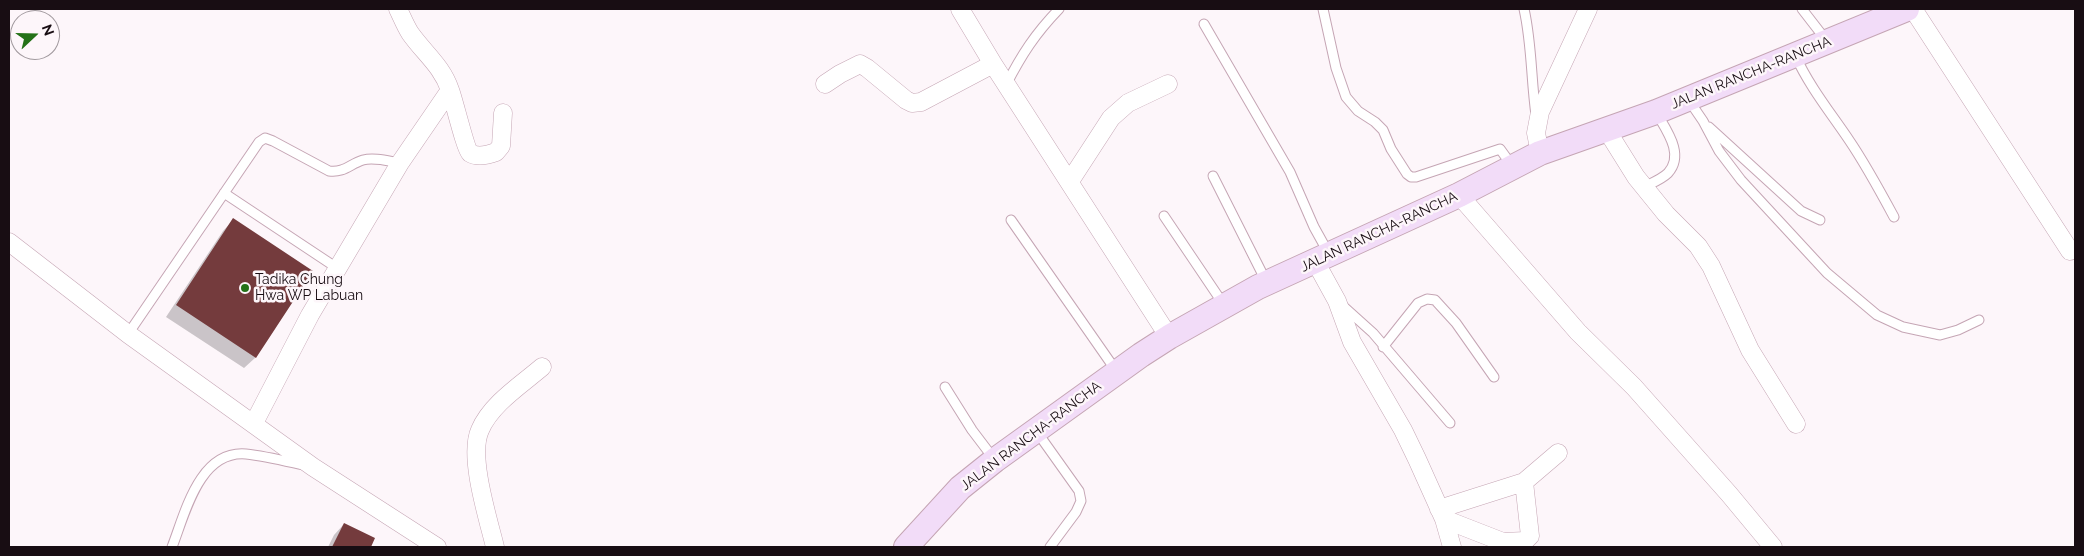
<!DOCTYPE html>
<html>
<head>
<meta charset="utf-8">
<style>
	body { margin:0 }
	#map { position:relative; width:2084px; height:556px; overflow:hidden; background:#fdf6fa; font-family:Raleway,sans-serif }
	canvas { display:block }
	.frame { position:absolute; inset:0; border:10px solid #180d13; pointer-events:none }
	.north { position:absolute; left:10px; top:10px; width:50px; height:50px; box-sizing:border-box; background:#fdf6fa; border:1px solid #a1999e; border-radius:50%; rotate:69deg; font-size:14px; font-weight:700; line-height:20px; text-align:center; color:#180d13 }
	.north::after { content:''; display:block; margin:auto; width:18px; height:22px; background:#247218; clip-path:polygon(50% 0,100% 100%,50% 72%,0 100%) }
</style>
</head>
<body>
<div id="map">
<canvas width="2084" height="556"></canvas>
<div class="frame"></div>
<div class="north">N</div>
</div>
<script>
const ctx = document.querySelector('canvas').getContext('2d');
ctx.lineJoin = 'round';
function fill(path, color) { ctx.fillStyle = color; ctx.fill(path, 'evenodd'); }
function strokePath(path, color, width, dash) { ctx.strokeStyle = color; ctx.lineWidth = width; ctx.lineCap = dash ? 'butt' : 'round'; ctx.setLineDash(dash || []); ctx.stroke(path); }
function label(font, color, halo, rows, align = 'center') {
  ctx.font = font + ' Raleway,sans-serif'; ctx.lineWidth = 5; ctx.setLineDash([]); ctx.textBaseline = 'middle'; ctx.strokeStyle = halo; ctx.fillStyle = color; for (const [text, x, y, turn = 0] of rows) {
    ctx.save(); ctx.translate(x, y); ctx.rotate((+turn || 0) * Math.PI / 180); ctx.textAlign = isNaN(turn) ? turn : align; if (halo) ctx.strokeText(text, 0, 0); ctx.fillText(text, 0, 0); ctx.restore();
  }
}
fill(new Path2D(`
	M233,220L255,358L244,368L166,317L223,231Z
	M344,524L373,538L369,547H328L334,535Z`), '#0003');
fill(new Path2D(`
	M233,218L313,271L256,358L176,305Z
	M344,523L375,538L371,547H332Z`), '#743b3d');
const lane = new Path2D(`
	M1323,9L1336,68L1346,97L1358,111L1375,122L1383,130L1391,149L1407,174L1411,177H1416L1500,149L1513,167
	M1524,9C1532,44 1531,80 1536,115
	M1802,9L1826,40
	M1204,24L1290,172L1314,227L1329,254
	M1795,55C1809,86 1830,112 1849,140C1866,165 1880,191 1894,217
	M1006,85C1022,54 1035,34 1059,9
	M1688,99L1703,121L1719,151L1741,180L1827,273L1877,315L1903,327L1940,335L1958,330L1979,320
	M1709,127L1801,211L1820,220
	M1213,176L1267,283
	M1644,187C1652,183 1662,179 1668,173C1685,154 1666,130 1656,112
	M224,193L337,268
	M1164,216L1224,305
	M1011,220L1117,372
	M1343,306L1373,333L1450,423
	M128,334L259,142L265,138L273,141L329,171C344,173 350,164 363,160C374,157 388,161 400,163
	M1383,347L1418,303L1427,299L1435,300L1456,323L1494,377
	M945,387L972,430L994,459
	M1037,432L1079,491L1081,501L1076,512L1050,547
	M172,547C185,514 199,450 246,454C265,456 285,461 303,465`);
const street = new Path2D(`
	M398,9C402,17 405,25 410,33C424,53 442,66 450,90C454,100 465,148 470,153C478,158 488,155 496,152L501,146L503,113
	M960,9L993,64L1169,337
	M1913,9L2070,251
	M825,84L840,74L860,64L867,68L906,100L912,103L921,102L993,64
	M1606,129L1636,177L1666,214L1698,246L1711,266L1750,350L1796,424
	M1540,153L1536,133L1540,112L1588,9
	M1070,181L1111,118L1128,103L1168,84
	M1459,195L1578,332L1634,387L1729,494L1773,547
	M9,242L128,334L313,467L437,547
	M1315,261L1337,301L1352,342L1403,430L1417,459L1444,519L1452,547
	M254,423L310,315L400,163L450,90
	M1439,509L1524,482L1558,453
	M1444,519L1503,542L1525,541L1530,536L1524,482
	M495,547C488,518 468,456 480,430C491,404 521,385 542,367`);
const secondary = new Path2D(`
	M906,547L960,488L995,460L1141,355L1169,337L1258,287L1459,195L1540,153L1656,112L1907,9`);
strokePath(lane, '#c5a5b4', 11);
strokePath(street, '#c5a5b4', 19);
strokePath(secondary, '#c5a5b4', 26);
strokePath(lane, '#fff', 9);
strokePath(street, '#fff', 18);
strokePath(secondary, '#f2dcf8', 24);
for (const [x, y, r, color] of [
	[245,288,5,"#247218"]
]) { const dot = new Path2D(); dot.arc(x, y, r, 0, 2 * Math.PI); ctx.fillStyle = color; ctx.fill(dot); strokePath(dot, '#fdf6fa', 2); }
label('14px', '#180d13', '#fdf6fa', [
	["JALAN RANCHA-RANCHA",1751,73,-22],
	["JALAN RANCHA-RANCHA",1379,232,-25],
	["JALAN RANCHA-RANCHA",1031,436,-37]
]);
label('14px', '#180d13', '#fdf6fa', [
	["Tadika Chung",255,280],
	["Hwa WP Labuan",255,296]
], 'left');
</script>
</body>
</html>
